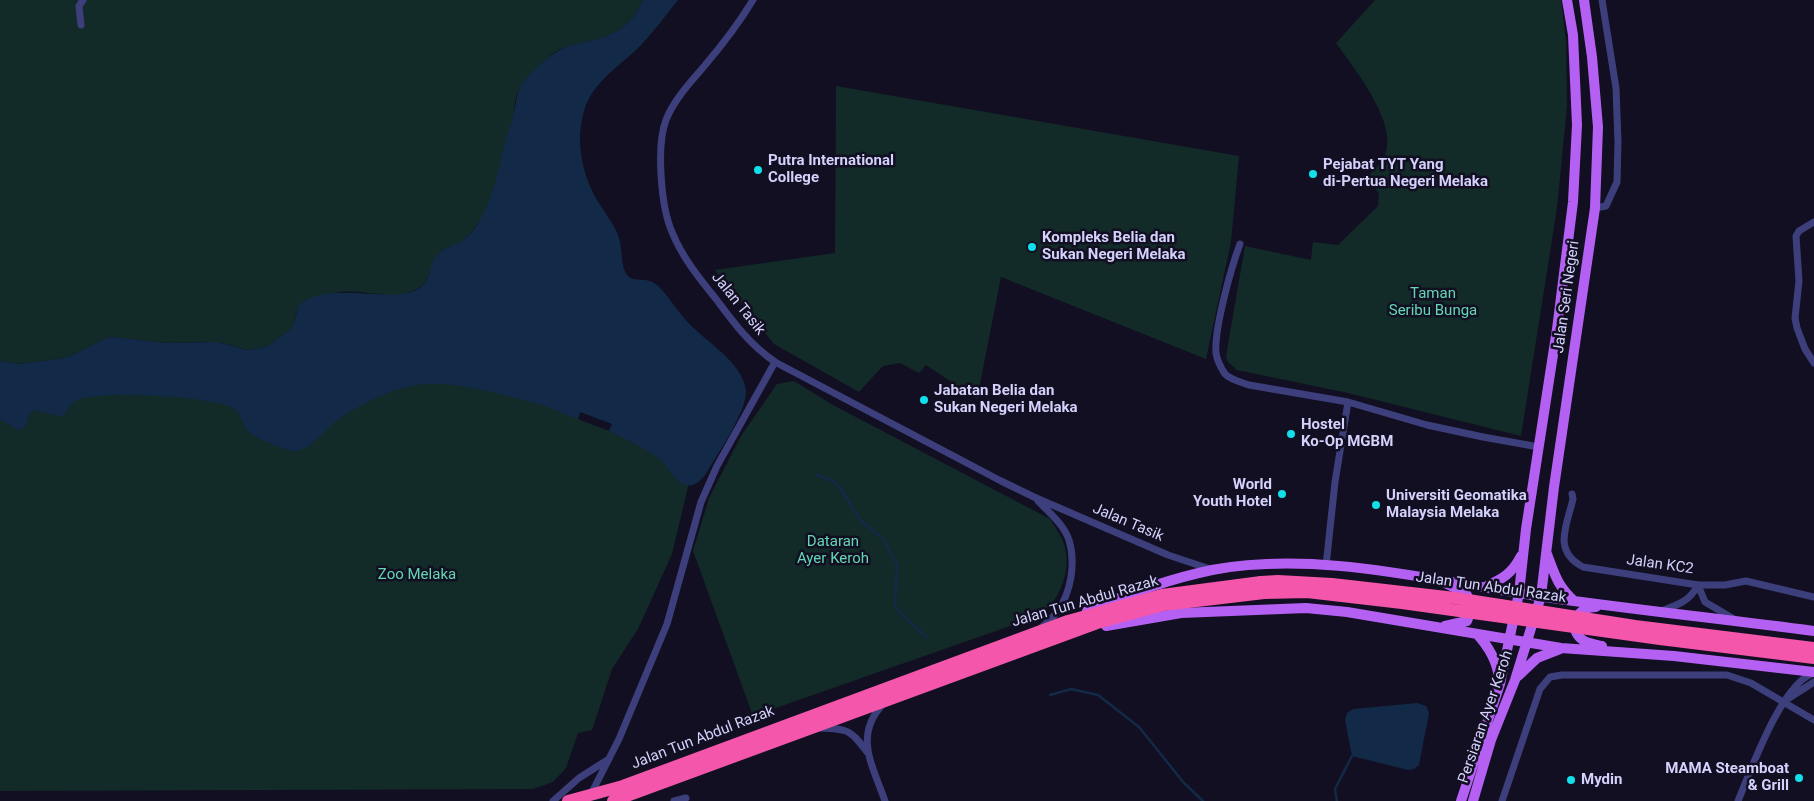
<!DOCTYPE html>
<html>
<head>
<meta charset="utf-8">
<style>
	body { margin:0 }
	canvas { display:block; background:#110f21 }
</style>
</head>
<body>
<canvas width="1814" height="801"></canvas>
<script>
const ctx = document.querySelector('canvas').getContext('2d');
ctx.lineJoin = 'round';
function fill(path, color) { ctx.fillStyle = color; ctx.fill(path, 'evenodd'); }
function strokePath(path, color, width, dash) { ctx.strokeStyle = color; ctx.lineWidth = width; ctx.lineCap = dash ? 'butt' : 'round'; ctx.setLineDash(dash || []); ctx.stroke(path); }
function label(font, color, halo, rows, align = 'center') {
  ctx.font = font + ' Roboto,sans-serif'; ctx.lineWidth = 5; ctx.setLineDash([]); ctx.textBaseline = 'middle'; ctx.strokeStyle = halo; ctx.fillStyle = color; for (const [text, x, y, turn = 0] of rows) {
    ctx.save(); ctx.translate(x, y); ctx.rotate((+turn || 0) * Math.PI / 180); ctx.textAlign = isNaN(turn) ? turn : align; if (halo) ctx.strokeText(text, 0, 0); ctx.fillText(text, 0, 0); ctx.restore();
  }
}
fill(new Path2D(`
	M0,0H643C629,31 610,37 578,44C567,46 555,50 548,58C538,69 525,80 518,92C514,99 515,110 513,118C504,151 498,190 481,219C476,227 469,236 461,242C454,246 443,248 438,254C429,265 431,282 417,289C392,303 361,287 335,293C322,295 308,304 297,309L294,325L287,332L268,346L257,349L248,350L218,342L166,343L113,337L106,338L73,355L58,359L20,364L0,361Z
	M1375,0H1561L1566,41L1567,106L1557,208L1521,436L1348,393L1237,370L1228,362L1226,356L1245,246L1311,260L1313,242L1338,245L1378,206L1379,193L1366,178C1375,169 1386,160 1387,147C1392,116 1354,68 1336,43Z
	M836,86L1239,156L1231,242L1206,359L1001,277L977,399L926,365L919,373L900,363L883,366L859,392L774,344L715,270L835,253Z
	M464,335L696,453L672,554L638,629L612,669L592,730L578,733L566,768L553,782L533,789L0,791V387Z
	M794,381L833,405L1050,519C1054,526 1059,532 1062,539C1072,560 1065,589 1050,605C1044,611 1036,615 1030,619L753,716L693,551L709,498L741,436L777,384Z`), '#122a28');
fill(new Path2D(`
	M643,0H678C666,15 655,30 642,44C624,63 596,79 586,105C574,138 581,172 598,202C605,213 613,223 618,235C623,247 620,265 627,275C634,284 647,275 658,286C668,295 675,308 684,318C702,340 743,361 746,391C747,411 716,457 705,475C701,481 693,487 686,485C675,482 669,469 662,461C658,457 652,454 646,450C625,437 601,428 578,419C566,415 554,409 542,405C513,397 452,380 424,384C394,387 365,402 340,418C327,427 311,450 296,451C288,452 253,437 248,431C241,422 241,412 231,407C209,396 99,390 77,400C70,403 68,412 62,417L34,410L29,415L25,427L19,430L0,420V361L20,364L58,359L73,355L106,338L113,337L166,343L218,342L247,350L257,349L268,346L287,332L294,325L298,306C329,277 398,308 422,286C431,278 429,265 436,256C442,248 454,246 462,241C470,235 477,227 481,218C495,193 499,166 506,139C508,132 511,125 513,117C517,102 515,92 526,79C537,67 549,55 564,48C570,45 579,44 586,42C615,35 630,28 643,0Z
	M1417,703L1426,706L1429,713L1419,765L1414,769L1408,770L1352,756L1345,720L1347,713L1353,709Z`), '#122a47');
fill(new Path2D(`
	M580,412L612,424L609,431L578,419Z`), '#110f21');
strokePath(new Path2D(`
	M816,474L833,481L842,490L859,519L883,539L897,564L895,606L900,613L928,638
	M1050,695L1071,689L1098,695L1139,727L1184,783L1203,801
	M1337,801L1335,789L1352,756`), '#122a47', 2.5);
strokePath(new Path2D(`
	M753,0C739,23 723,44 706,64C692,81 674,99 666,120C656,146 661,207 672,232C682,257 699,278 716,299C734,323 749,344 775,362L1001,481L1034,497L1168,555L1210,569
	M81,25L79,6L83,0
	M1595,208L1606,206L1617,182L1618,142L1616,88L1602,0
	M1814,222L1799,231L1796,236L1799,281L1795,318L1797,328L1805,349L1814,363
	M1240,244C1231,268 1214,329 1216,353C1217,360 1221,368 1225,374C1231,380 1241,382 1249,385L1348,402L1427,425L1483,437L1539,447
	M1572,494L1573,499C1567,525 1552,551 1583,567L1698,585H1725L1746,581L1814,597
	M1038,501C1049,512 1064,525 1069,540C1076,563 1071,593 1057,612C1053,618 1046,623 1041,628
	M1326,566L1335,482L1348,402
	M1698,585L1705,602L1734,619
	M1661,611C1678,605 1690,601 1698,585
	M1783,702L1814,682
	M883,704C853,736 873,766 885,801
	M820,728C848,729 850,729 867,752
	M590,796L619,739L667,624L701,502L717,466L775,362
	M553,801L579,778L609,759
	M674,801L686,798
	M1502,801L1540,689L1550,677L1562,675H1727L1751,683L1814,720
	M1738,801C1751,770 1782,682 1814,673`), '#3d3f7c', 7);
strokePath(new Path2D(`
	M1547,554C1555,575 1557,585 1574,601
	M1485,587C1502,579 1512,574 1521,556
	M1596,607C1573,607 1567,633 1586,642C1591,644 1597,645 1602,646
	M1087,611C1127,594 1169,579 1212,570C1317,550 1433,581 1537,596C1629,609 1722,619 1814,631
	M1106,626L1181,613L1306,608L1347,612L1561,648L1674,656L1814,672
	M1445,626L1467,621L1472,607L1466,593L1447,584
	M1477,634C1489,647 1497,661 1499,678
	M1518,676L1537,658L1560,649
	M1461,801L1500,684L1519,593L1526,529L1557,329L1573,202L1577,125L1573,35L1567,0
	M1473,801L1491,740L1515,680L1541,596L1554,487L1595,208L1598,127L1592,57L1584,0`), '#b461f3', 10);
strokePath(new Path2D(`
	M568,801L623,786L1068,621L1162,595L1261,582
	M613,801L1097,623L1163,605L1264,593`), '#f356aa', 12);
strokePath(new Path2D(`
	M1261,582L1278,581L1332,584L1455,598L1635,626L1814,648
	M1264,593L1307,592L1402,603L1660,639L1814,658`), '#f356aa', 12);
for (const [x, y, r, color] of [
	[758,170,5,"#11dfe9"],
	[1313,174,5,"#11dfe9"],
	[1032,247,5,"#11dfe9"],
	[924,400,5,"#11dfe9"],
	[1291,434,5,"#11dfe9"],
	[1282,494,5,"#11dfe9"],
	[1376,505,5,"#11dfe9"],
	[1799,778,5,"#11dfe9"],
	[1571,780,5,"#11dfe9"]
]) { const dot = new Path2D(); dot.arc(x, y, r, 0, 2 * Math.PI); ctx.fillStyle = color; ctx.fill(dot); strokePath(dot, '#110f21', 2); }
label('bold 15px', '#d4d2fc', '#110f21', [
	["Putra International",768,161],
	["College",768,178],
	["Pejabat TYT Yang",1323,165],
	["di-Pertua Negeri Melaka",1323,182],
	["Kompleks Belia dan",1042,238],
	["Sukan Negeri Melaka",1042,255],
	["Jabatan Belia dan",934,391],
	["Sukan Negeri Melaka",934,408],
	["Hostel",1301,425],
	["Ko-Op MGBM",1301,442],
	["World",1272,485,"right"],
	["Youth Hotel",1272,502,"right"],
	["Universiti Geomatika",1386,496],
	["Malaysia Melaka",1386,513],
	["MAMA Steamboat",1789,769,"right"],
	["& Grill",1789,786,"right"],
	["Mydin",1581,780]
], 'left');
label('15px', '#64d6b3', '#110f21', [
	["Taman",1433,294],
	["Seribu Bunga",1433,311],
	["Dataran",833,542],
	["Ayer Keroh",833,559],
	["Zoo Melaka",417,575]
]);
label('15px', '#d4d2fc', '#110f21', [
	["Jalan Seri Negeri",1567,297,-82],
	["Jalan Tasik",738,304,51],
	["Jalan Tasik",1128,523,23],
	["Jalan KC2",1660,565,8],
	["Jalan Tun Abdul Razak",1491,588,8],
	["Jalan Tun Abdul Razak",1085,602,-16],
	["Persiaran Ayer Keroh",1486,717,-71],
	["Jalan Tun Abdul Razak",703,738,-21]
]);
</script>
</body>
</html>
